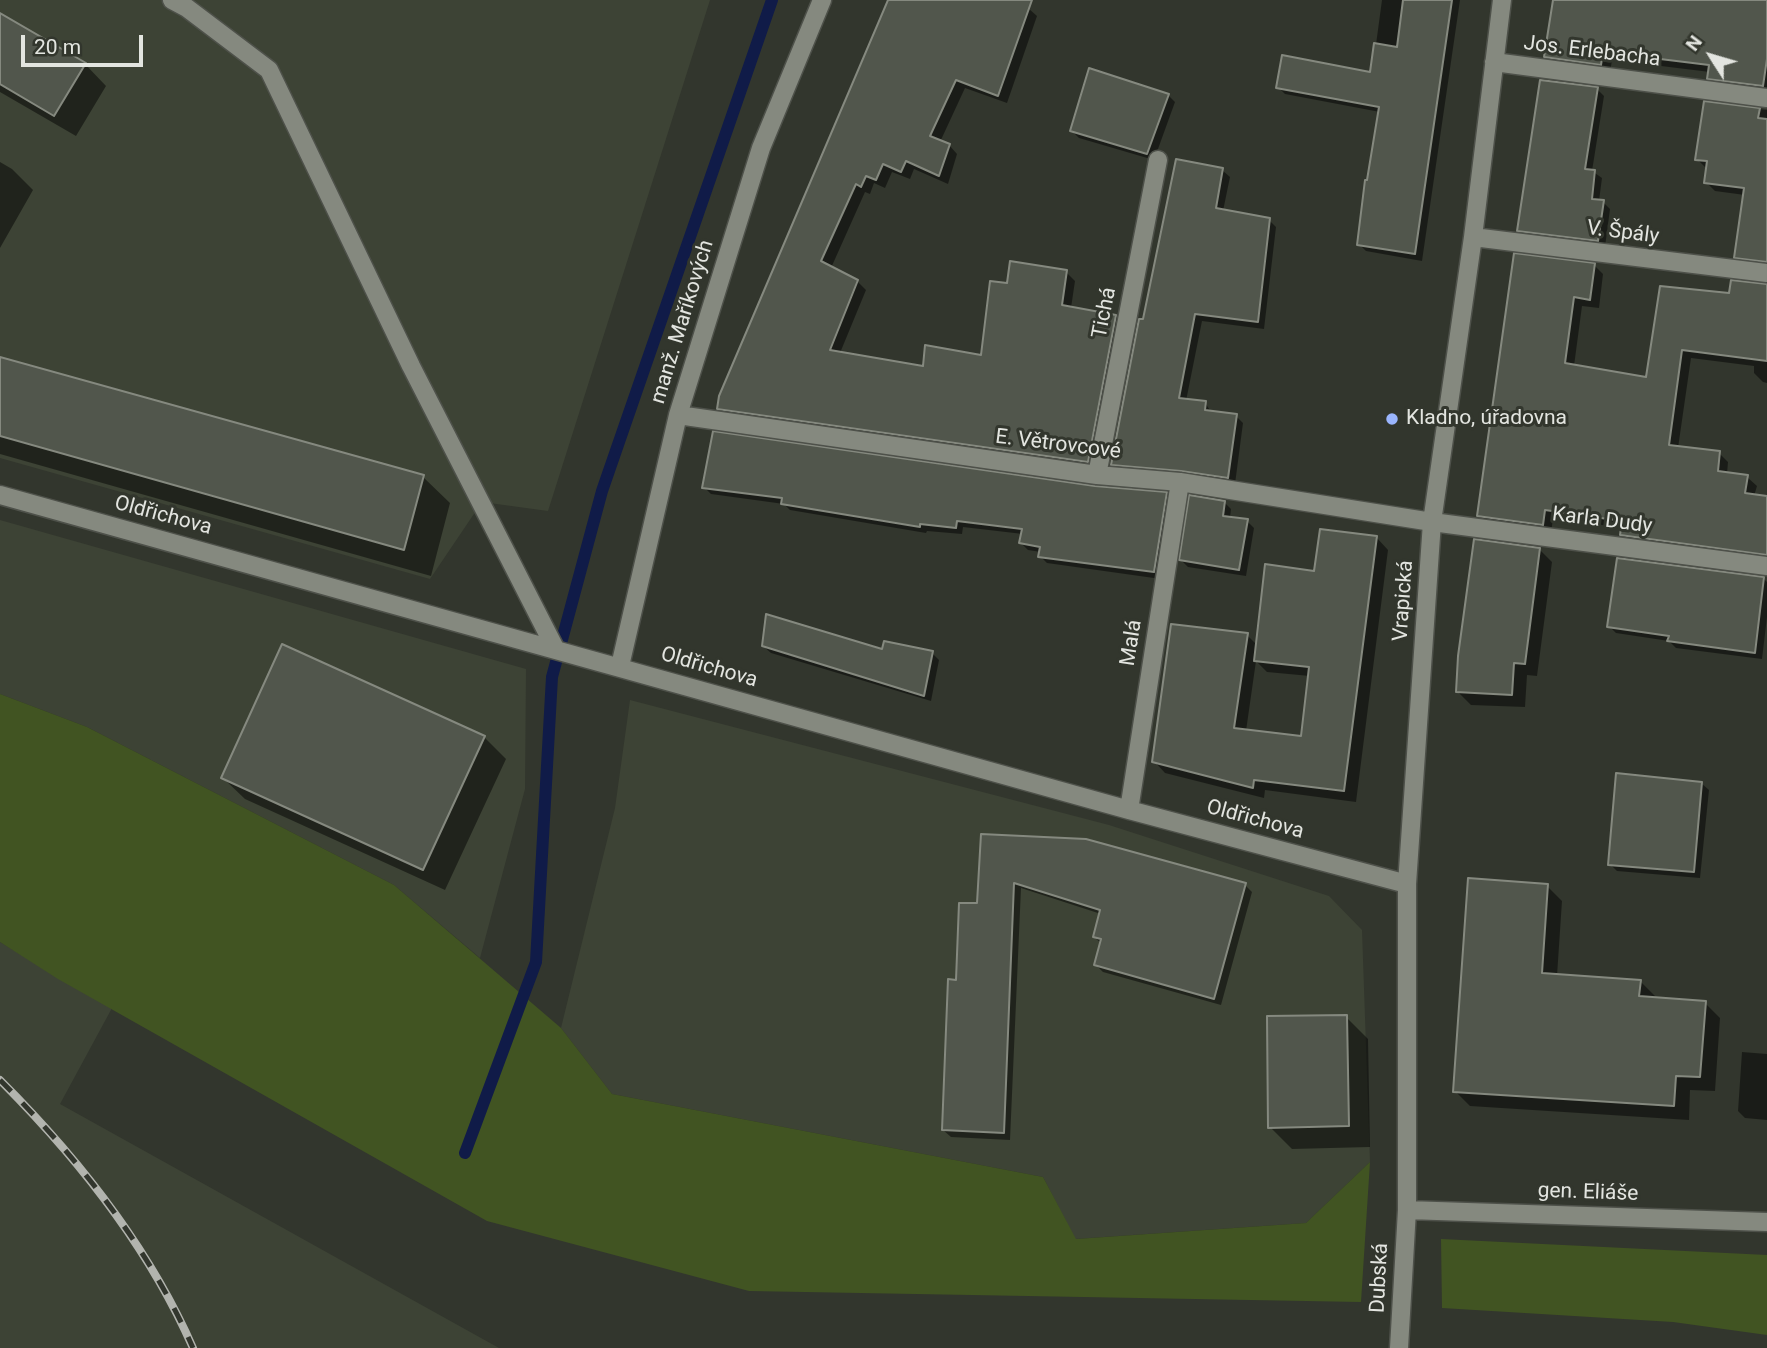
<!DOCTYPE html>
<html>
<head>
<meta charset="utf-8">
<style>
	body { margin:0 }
	#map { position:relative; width:1767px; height:1348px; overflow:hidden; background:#32362d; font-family:Roboto,sans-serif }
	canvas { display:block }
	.north { position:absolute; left:1676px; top:21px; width:70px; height:70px; -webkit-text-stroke:5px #32362d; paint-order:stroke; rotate:307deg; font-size:19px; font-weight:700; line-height:28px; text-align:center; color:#e3e5e0 }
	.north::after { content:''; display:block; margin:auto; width:24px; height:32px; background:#e3e5e0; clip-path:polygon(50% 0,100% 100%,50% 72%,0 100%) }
	.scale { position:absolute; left:21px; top:35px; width:122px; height:32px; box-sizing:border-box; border:4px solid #e3e5e0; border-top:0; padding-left:9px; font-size:21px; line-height:24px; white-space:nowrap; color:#e3e5e0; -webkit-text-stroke:5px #32362d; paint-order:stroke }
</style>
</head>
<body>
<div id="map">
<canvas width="1767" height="1348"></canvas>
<div class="north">N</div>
<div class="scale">20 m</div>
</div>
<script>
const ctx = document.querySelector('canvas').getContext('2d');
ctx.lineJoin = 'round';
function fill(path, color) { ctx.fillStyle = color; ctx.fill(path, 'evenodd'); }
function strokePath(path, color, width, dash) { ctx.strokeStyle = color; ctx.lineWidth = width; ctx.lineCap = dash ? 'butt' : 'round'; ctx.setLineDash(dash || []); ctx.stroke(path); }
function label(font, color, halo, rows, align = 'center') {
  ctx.font = font + ' Roboto,sans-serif'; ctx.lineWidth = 6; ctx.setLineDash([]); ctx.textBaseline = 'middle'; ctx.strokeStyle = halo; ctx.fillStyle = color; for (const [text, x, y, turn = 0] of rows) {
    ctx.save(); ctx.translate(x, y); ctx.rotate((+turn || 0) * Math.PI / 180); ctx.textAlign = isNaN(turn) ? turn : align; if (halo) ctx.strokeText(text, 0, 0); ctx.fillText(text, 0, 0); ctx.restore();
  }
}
fill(new Path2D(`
	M0,0H710L548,511L482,502L430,579L0,458Z
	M0,520L526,669L525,789L480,958L394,885L87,727L0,694Z
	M630,700L1109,825L1329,896L1362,930L1370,1162L1306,1223L1075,1239L1043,1177L612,1094L561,1028L615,808Z
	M0,942L112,1008L60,1104L499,1348H0Z`), '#3d4335');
fill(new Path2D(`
	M0,694L87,727L394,885L561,1028L612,1094L1043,1177L1076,1239L1306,1223L1370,1162L1361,1302L749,1291L487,1221L58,979L0,942Z
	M1441,1239L1767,1255V1335L1673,1322L1442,1308Z`), '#415422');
fill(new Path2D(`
	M890,0H1008L1028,8L1037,16L1007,103L965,88L940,142L949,145L957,154L948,184L914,169L910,179L892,172L885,188L874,183L870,194L865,192L831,268L857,281L866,290L840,353L924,368L982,357L1008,285L1066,272L1075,281L1071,308L1116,316L1124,325L1096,470L728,417L719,409Z
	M1382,0H1460L1422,261L1366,251L1359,244L1380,112L1285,94L1278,87L1372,74Z
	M1555,0H1767V94L1718,87L1709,78L1710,72L1612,60L1610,73L1555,66L1546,56Z
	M0,15L85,64L106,86L76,136L0,92Z
	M1597,89L1604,96L1592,171L1602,178L1599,201L1603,202L1610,209L1605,247L1526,237L1519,230Z
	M1168,95L1175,102L1154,160L1079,138L1072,131Z
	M1705,103L1767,110V269L1745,266L1736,257L1745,195L1715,191L1706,182L1707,169L1697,159Z
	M0,162L12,169L33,190L0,248Z
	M1222,170L1230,177L1223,211L1269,220L1276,227L1264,329L1202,321L1186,401L1205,403L1212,413L1236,416L1243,423L1235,484L1119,471L1112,464L1144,321Z
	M1516,255L1594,265L1603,274L1599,308L1582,306L1574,366L1647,379L1731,294L1767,286V383L1763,382L1754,373V366L1691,358L1678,448L1719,453L1728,462L1727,474L1747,477L1757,486L1754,496L1767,498V562L1631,544L1622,535L1623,528L1553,518L1551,533L1488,525L1479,516Z
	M0,358L423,477L450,503L431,576L0,454Z
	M704,487L1095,488L1166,494L1173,501L1161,579L1047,563L1040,556L1041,552L1028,550L1021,543L1023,534L963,527L962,534L927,531L926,533L790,510L784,504L711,494Z
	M1224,502L1231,509L1230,518L1247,521L1254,528L1246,576L1188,567L1181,560Z
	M1377,538L1388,550L1356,802L1265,790L1264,798L1165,773L1154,761L1247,635L1257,645L1315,573ZM1256,661L1267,672L1310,676L1302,738L1246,731Z
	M1539,549L1552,562L1537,676L1527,675L1525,707L1471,705L1458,692Z
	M1764,579L1767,582V617L1762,659L1676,648L1669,641L1616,633L1609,626Z
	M763,646L932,653L939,660L931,701L771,653Z
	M484,737L506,759L445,890L245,799L223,778Z
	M1701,783L1709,790L1700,878L1617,871L1610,864Z
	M983,835L1245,885L1252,892L1221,1005L1103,972L1096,965L1102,944L1094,937L1101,914L1021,888L1010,1140L951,1137L943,1130L958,981L978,905Z
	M1547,886L1562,901L1557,976L1640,981L1655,996V999L1705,1003L1720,1018L1715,1091L1690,1090L1689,1120L1470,1106L1455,1091Z
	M1346,1017L1368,1039L1370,1147L1292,1149L1270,1127Z
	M1742,1052L1767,1054V1120L1745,1118L1738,1111Z`), '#0007');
strokePath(new Path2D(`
	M465,1153L536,962L552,677L602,491L772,0`), '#101b48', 12);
const building = new Path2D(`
	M888,0H1032L998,96L956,80L930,136L950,144L939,176L906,161L901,172L883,164L876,180L866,176L861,187L856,184L821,261L858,280L830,350L923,366L925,345L981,355L990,281L1007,283L1010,261L1067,270L1062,305L1116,315L1088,462L717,409L719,396Z
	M1403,0H1452L1415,254L1357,245L1365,180H1367L1379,107L1276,88L1282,55L1370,72L1374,43L1397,47Z
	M1553,0H1767V59L1763,86L1707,79L1709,65L1603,52L1601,65L1544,57Z
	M0,13L86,63L54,116L0,84Z
	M1089,68L1169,94L1147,154L1070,131Z
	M1540,80L1598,87L1585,169L1595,170L1592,199L1604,200L1598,241L1517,231Z
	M1704,101L1760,108L1758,118L1767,119V262L1734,258L1744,188L1704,183L1707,161L1695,160Z
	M1176,159L1223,168L1216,208L1270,218L1258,322L1195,314L1179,398L1206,401L1205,410L1237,414L1228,478L1181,471L1111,465L1139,319H1143Z
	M1514,253L1595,263L1590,300L1574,297L1565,363L1646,377L1660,286L1729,293L1731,280L1767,284V361L1682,350L1669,445L1720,451L1718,471L1748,475L1745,493L1767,496V555L1620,535L1622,521L1545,510L1543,525L1477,516Z
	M0,357L424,475L404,550L0,436Z
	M713,431L1095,486L1167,492L1154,572L1038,557L1040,547L1019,543L1022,529L957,521L956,528L920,524V527L781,504L782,498L702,488Z
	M1189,495L1225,501L1223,516L1248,519L1239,570L1179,560Z
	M1320,529L1377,536L1344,791L1254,780L1253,788L1152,762L1171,624L1248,633L1234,728L1301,736L1309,667L1254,661L1265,564L1314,571Z
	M1474,539L1540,548L1525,664L1514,663L1512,695L1456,692L1458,656Z
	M1617,558L1764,577L1755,653L1667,641L1669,636L1607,627Z
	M766,614L882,649L884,641L933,651L924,696L762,646Z
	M282,644L485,736L423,870L221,778Z
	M1616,773L1702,782L1694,872L1608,865Z
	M981,834L1086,839L1246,883L1214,999L1094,965L1101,939L1093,937L1100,910L1014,883L1004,1133L942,1130L948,979L956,980L959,903H977Z
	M1468,878L1548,884L1542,973L1641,980L1639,996L1706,1001L1700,1077L1676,1076L1674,1106L1453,1092Z
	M1347,1015L1349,1126L1268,1128L1267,1016Z`);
fill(building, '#51564c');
strokePath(building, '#85897f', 2);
const minor = new Path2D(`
	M172,0L187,8L269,70L411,366L555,648
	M1494,62L1767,98
	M1473,237L1767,273
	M678,415L1097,475L1180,482L1432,522L1767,566
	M1097,475L1158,160
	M0,495L1129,810L1407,884
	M620,666L678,415L761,148L822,0
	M1129,810L1180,482
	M1407,1210L1767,1222
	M1399,1348L1407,1210V884L1432,522L1473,237L1502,0`);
strokePath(minor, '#4e514a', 21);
strokePath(minor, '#85897f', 18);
const rail = new Path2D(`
	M0,1080C77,1157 149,1247 193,1348`);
strokePath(rail, '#b2b4ae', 8);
strokePath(rail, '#32362d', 5, [16]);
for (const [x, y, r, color] of [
	[1392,419,7,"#9ab5fd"]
]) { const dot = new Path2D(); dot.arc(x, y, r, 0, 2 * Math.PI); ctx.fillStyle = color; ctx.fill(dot); strokePath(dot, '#32362d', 2.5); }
label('21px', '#e3e5e0', '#32362d', [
	["Jos. Erlebacha",1592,52,7],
	["V. Špály",1623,233,7],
	["Tichá",1105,313,-79],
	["manž. Maříkových",683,322,-73],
	["E. Větrovcové",1058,445,7],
	["Oldřichova",163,516,15],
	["Karla Dudy",1602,521,7],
	["Vrapická",1404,601,-86],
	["Malá",1132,643,-81],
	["Oldřichova",709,668,16],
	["Oldřichova",1255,820,15],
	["gen. Eliáše",1588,1193,2],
	["Dubská",1380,1278,-87]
]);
label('21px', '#e3e5e0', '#32362d', [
	["Kladno, úřadovna",1406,419]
], 'left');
</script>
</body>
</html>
